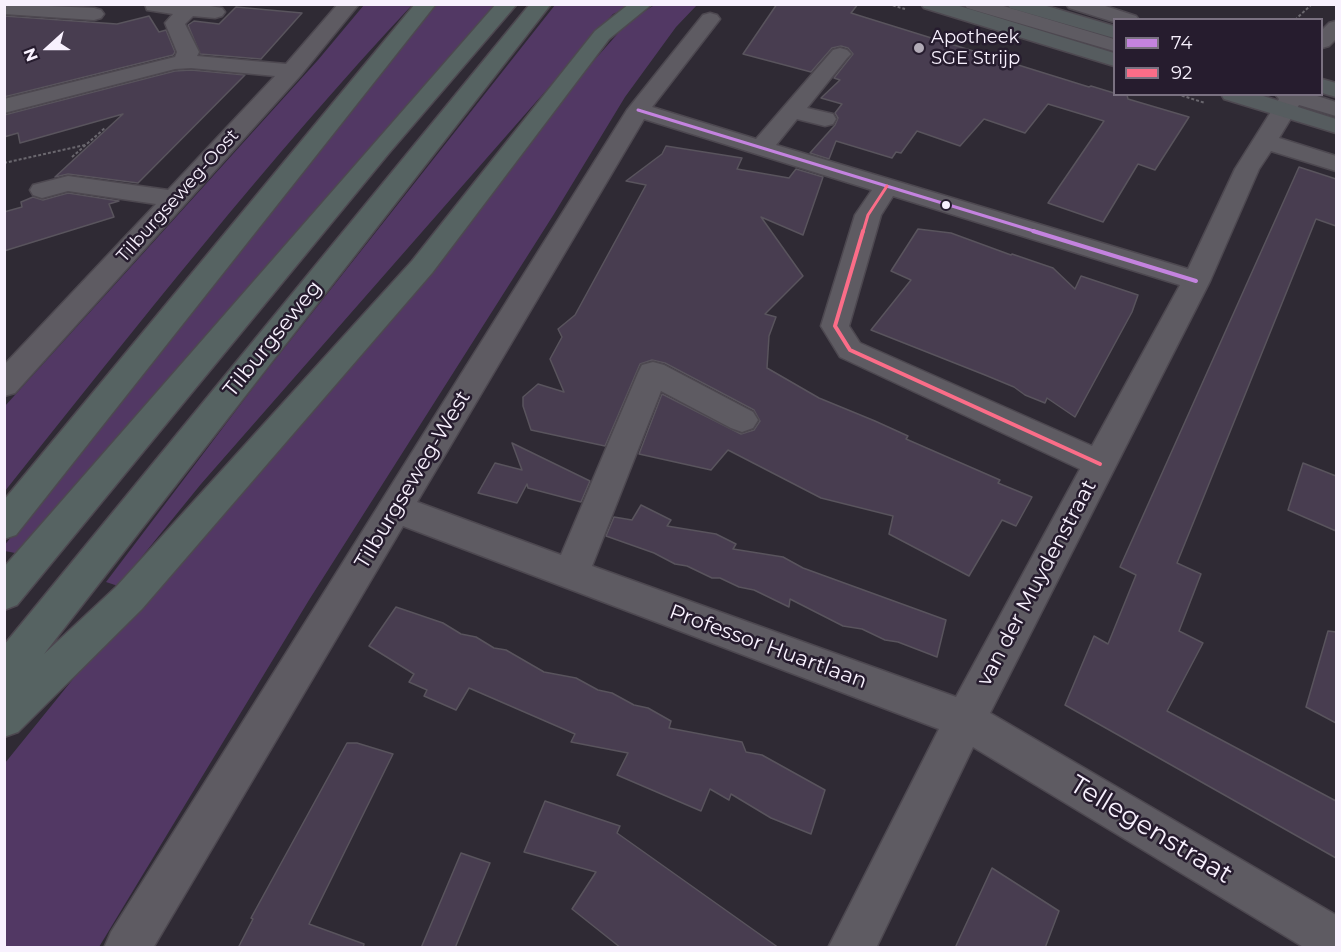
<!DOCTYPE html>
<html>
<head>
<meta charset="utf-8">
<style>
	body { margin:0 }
	#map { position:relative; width:1341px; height:952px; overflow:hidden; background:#2f2a34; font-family:Montserrat,sans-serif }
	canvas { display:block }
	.frame { position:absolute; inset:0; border:6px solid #f8f1fe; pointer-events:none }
	.legend { position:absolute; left:1113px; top:18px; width:210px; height:78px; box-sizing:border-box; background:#261c2e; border:2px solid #7a7181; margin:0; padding:8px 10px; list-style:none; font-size:18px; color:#f8f1fe }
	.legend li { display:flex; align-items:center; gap:12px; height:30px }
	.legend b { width:30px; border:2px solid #7a7181 }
	.north { position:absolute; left:18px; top:18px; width:60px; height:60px; -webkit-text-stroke:4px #261c2e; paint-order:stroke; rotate:249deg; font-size:16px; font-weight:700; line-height:24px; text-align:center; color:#f8f1fe }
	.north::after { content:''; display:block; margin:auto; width:21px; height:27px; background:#f8f1fe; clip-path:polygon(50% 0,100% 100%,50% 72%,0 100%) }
</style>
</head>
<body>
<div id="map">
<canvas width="1341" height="952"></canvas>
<div class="frame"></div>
<ul class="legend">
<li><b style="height:8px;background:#c483df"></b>74</li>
<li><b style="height:8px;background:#fb6d88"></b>92</li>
</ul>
<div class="north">N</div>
</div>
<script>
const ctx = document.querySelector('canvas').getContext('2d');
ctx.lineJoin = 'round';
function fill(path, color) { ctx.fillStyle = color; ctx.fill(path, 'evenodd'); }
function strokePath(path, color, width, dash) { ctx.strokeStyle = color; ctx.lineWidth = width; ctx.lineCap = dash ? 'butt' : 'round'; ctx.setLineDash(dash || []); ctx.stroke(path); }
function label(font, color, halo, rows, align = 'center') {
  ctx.font = font + ' Montserrat,sans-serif'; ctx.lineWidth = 5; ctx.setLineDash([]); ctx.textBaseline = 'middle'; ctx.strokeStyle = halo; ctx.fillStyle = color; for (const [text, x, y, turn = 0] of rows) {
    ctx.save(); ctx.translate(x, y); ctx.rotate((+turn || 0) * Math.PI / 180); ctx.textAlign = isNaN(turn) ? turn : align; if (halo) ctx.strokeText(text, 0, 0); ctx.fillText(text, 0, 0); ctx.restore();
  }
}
fill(new Path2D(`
	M656,4L697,5L676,27L625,97L554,214L309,600L99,947L5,948V763L116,626L590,65L628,22Z
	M364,5H412C268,159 137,326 5,491V406L318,60Z
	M435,5H495L20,554L5,551L4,546L176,325Z
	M555,5H633L613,14L571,62L201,484L118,586L106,582L256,384Z`), '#523864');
const building = new Path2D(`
	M777,4H858L851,13L1089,87L1091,86L1114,93V94L1127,95L1128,99L1189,117L1155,170L1138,164L1103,222L1048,203L1104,121L1048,104L1025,133L984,119L960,146L917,131L901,153L896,152L892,158L836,141L829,159L810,153L835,125L838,118L835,113L842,104L821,98L840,80L834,78L853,54L848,48L841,46L832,48L811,72L743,54Z
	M236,7L302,13L261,59L200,54L188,25L194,21L219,24Z
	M4,16L117,24L149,16L159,32L166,30L175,52L173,55L4,97Z
	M191,70L245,75L138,183L68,174L55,177L123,114L20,143L18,133L4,137V115L175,71Z
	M666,146L742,158L737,169L789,178L796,169L823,177L803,235L761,217L803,276L765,314L776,317L769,336L767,368L819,398L875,421L908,436L906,439L1000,480L998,483L1032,497L1016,526L1002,520L969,576L889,534L893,516L821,498L728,450L711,470L639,454L662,394L741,434L754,430L760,421L754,410L665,363L652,360L640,364L605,446L531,430L523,406V397L538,384L564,392L550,359L562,337L558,329L575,315L646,185L626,181L662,154Z
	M1299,167L1336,179V226L1316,219L1177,563L1201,574L1179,631L1203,643L1167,711L1336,801V858L1065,705L1094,636L1108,644L1136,575L1120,567Z
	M68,193L119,201L109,204L114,217L4,251V212L22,207L21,202L33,197L43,200Z
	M918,229L951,233L1011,255L1012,254L1053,268L1075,289L1081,276L1138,295L1132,312L1075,417L1047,398L1045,403L1025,395L1014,387L985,375L871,330L911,280L891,271Z
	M512,443L590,481L581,502L528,488L527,484L517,503L478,493L495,463L522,470Z
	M1303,463L1336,476V531L1288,510Z
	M641,505L671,520L667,526L716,534L736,544L733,549L783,557L803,568L946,620L937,657L898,642L885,640L862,629L843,626L790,599L789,607L754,590L739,587L720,578H712L687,566L675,564L654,553L606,536L614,517L632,520Z
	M396,607L443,623L461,634L476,637L494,648L506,650L544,672L576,678L598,690L612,693L634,705L648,708L671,721L669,728L742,742L746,752L762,755L825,790L811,834L771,818L731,794L729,800L710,789L701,811L617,775L628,753L571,742L575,734L469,688L456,710L424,696L427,690L409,682L414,674L369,646Z
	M1328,631L1336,632V723L1306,707Z
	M347,743H357L393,754L309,924L364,944L363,948H238L253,919L251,918Z
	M545,801L620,826L617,833L779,948H621L572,909L596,872L524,852Z
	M461,853L490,863L455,948H421Z
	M992,868L1059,911L1045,948H955Z`);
fill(building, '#483d50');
strokePath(building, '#59545d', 1.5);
const minor = new Path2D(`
	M4,4L94,8L101,10L104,14L101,18L94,20L4,14Z
	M145,4H199L222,8L225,12L222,16L215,18L193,16L185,24L199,52L197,56L286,64L338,4H359L300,76L15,393L4,396V365L156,204L68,191L42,198L33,195L30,190L33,185L68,176L168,190L275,76L191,68L175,69L4,113V99L175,57L177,52L165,23L173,14L147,10Z
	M964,4H997L1114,39V51L967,8Z
	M1066,4H1099L1136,16L1139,20H1114V22L1069,8Z
	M710,13L717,15L720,19L652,107L756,139L833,50L840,48L847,50L851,54L847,58L807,108L833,114L836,119L833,124L825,126L797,119L776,145L1188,269L1235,169L1279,99L1275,94H1311L1336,102V116L1299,105L1279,138L1336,156V171L1271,151L1259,169L1210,281L990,713L1336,915V948H1305L973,747L876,948H828L939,729L403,526L153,948H104L111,932L627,110L703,15ZM644,119L872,190L855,215L821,326L840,357L1080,469L956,697L592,566L661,391L731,428L742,432L753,428L758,420L753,412L664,365L653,362L642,365L638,373L561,555L417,502ZM893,196L1180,285L1092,446L860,343L849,326L881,215Z
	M1336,21V39L1329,46L1322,48V30L1329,23Z`);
const major = new Path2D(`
	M921,4H953L1114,53V66L924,8Z
	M1007,4H1040L1114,26V38L1010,8Z
	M1322,79L1336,83V97L1322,93Z
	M1221,94H1257L1336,119V133L1224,99Z`);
const highway = new Path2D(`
	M415,4H436L16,535L4,539V500Z
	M496,4H517L389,153L17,605L4,610V567Z
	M530,4H551L44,654L116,587L412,261L595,31L629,4H652L609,39L432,273L142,609L18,732L4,737V645Z`);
strokePath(minor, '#4d4850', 3);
strokePath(major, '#4d4850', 3);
strokePath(highway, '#4d4850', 3);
strokePath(new Path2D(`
	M888,4L905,9
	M1295,20L1312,4
	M1177,94L1205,103
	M72,157L105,128
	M4,163L85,145`), '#6a676e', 2, [3, 2]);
fill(minor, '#5e5b62');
fill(major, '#565c5f');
fill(highway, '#566362');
strokePath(new Path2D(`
	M638,110L1037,232`), '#c483df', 3);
strokePath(new Path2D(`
	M1033,231L1196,281`), '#c483df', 4);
strokePath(new Path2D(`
	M863,232L868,215L887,186`), '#fb6d88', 3);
strokePath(new Path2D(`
	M863,231L835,326L850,350L1100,464`), '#fb6d88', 4);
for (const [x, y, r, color] of [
	[919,48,6,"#b2abb7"],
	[946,205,5,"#f8f1fe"]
]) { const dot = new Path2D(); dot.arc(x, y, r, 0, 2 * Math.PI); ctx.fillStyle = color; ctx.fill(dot); strokePath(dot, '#261c2e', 2); }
label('18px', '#f8f1fe', '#261c2e', [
	["Apotheek",931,38],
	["SGE Strijp",931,59]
], 'left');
label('18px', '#f8f1fe', '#261c2e', [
	["Tilburgseweg-Oost",178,196,-48]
]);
label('21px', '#f8f1fe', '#261c2e', [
	["Tilburgseweg",273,339,-51],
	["Tilburgseweg-West",413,480,-59],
	["van der Muydenstraat",1037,583,-62],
	["Professor Huartlaan",768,647,20]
]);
label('26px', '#f8f1fe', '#261c2e', [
	["Tellegenstraat",1151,830,31]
]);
</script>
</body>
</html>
